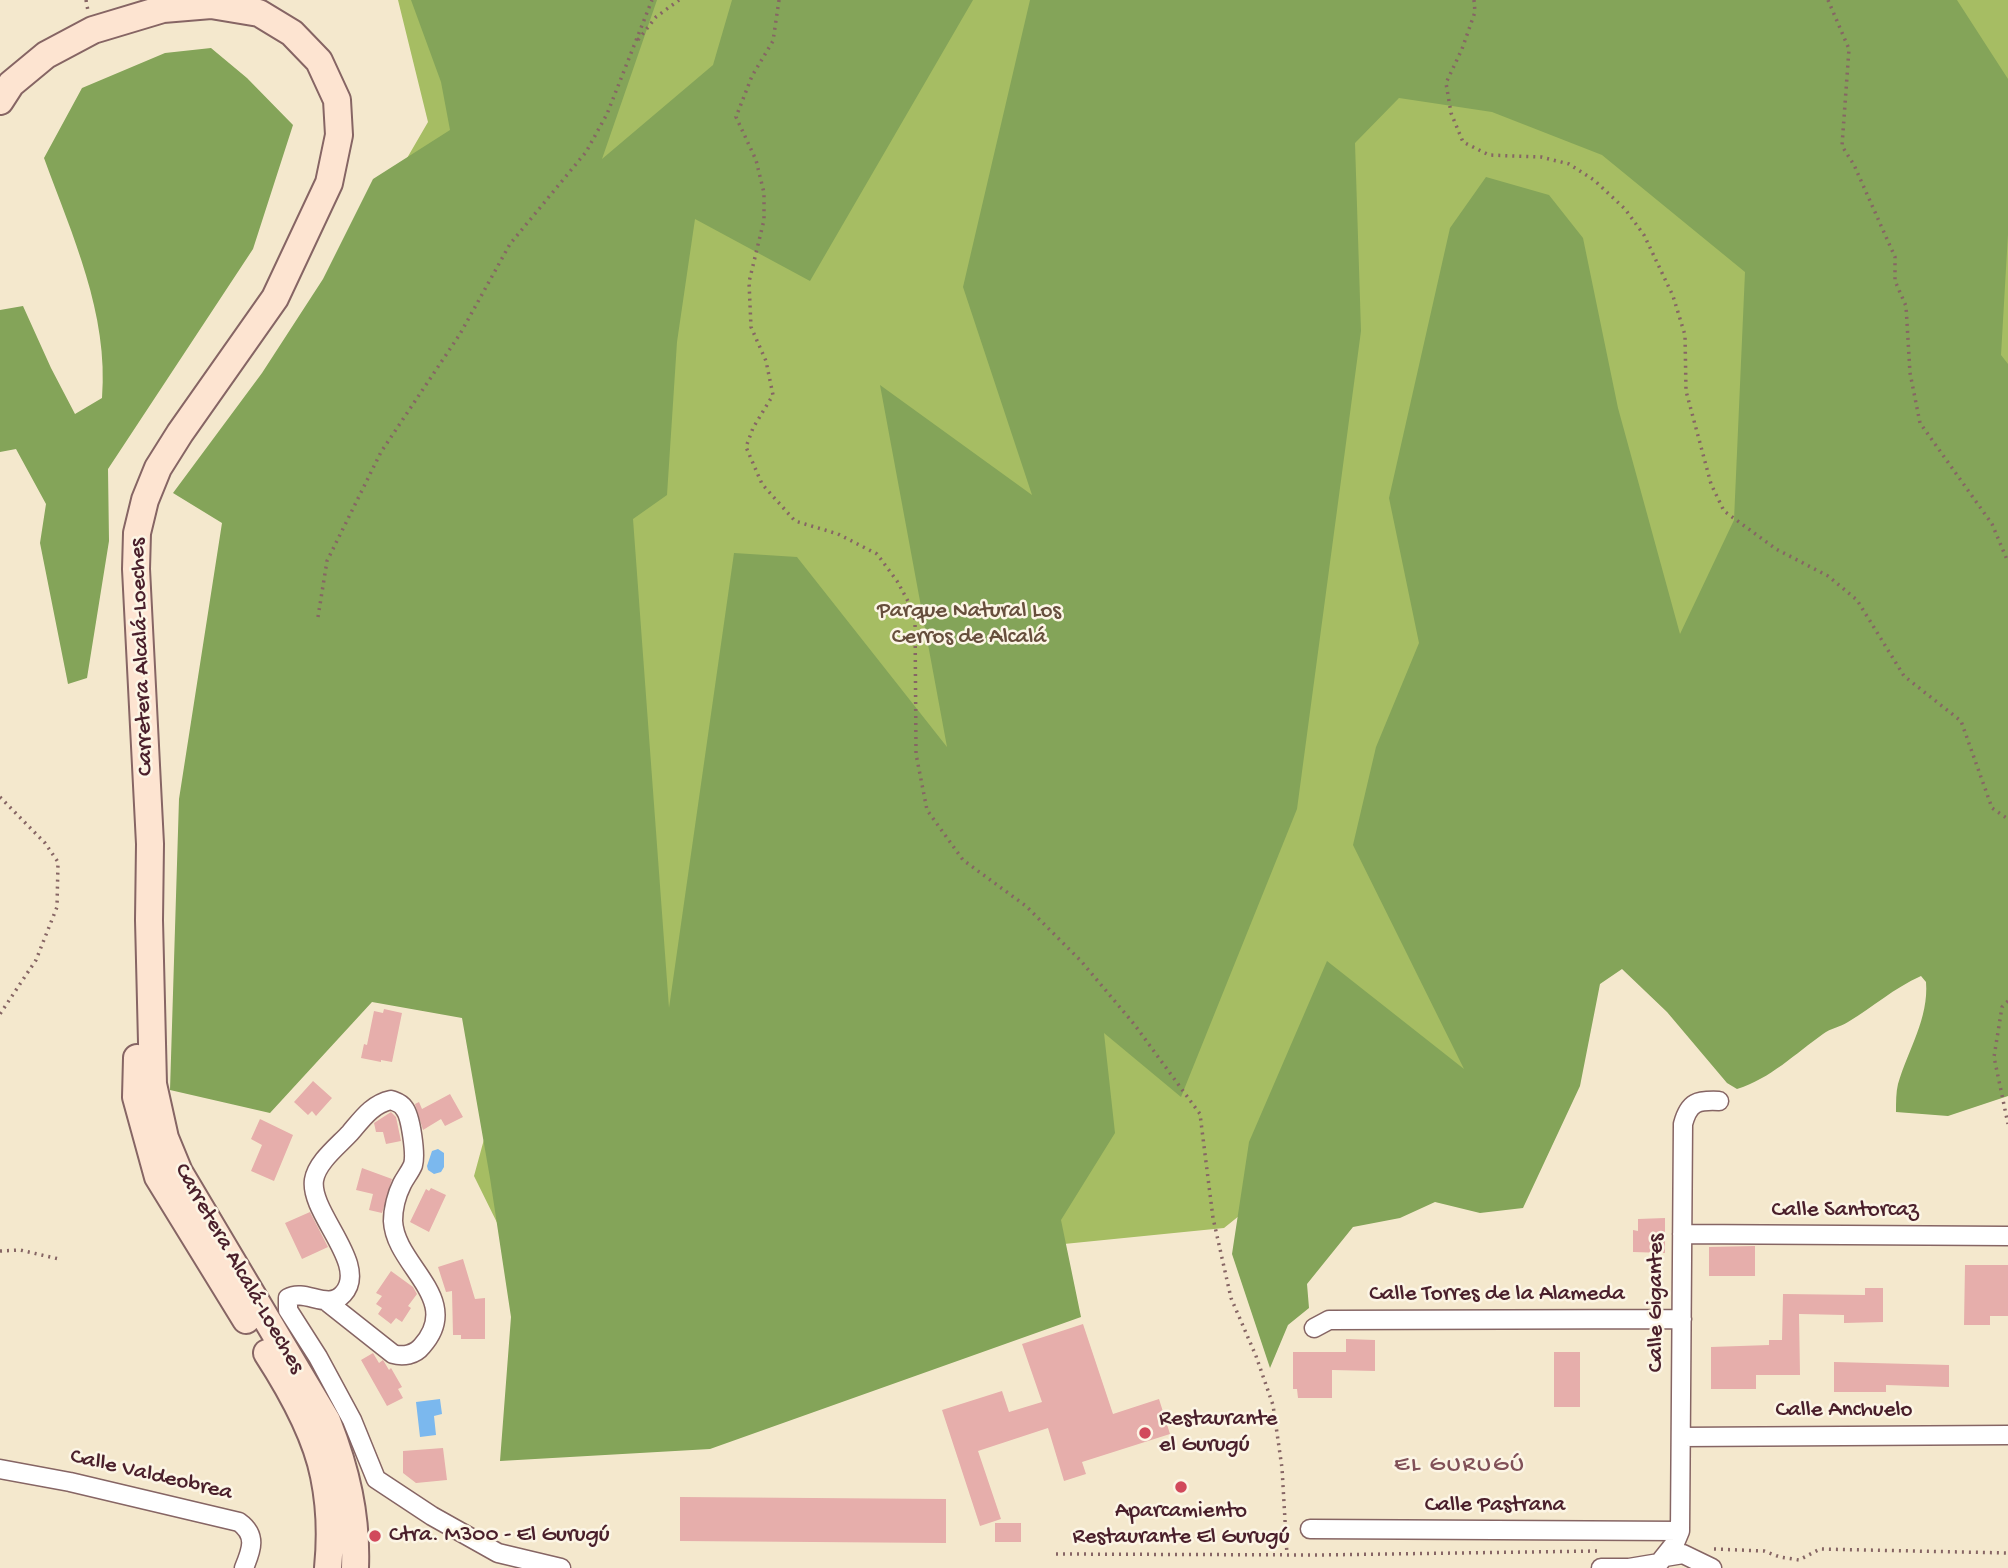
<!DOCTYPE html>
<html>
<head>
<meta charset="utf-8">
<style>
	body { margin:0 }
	canvas { display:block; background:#f4e8cd }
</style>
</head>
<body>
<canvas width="2008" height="1568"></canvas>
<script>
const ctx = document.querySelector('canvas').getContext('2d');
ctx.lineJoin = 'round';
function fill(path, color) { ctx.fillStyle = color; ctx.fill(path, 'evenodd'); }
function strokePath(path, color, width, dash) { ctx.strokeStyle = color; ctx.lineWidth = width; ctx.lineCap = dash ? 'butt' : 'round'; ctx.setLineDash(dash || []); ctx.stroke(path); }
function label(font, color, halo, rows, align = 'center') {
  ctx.font = font + ' "Gochi Hand",sans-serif'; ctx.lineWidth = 5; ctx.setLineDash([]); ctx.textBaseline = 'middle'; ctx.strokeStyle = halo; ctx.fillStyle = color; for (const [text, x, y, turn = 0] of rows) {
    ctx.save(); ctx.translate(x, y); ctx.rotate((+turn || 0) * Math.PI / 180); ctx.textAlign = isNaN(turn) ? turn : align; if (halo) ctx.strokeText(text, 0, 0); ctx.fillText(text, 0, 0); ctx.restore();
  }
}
fill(new Path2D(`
	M398,0H2008V1025L1947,960L1612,901L1506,1067L1346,1130L1224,1228L984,1252L514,1257L474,1176L501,1077L309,327L428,122Z`), '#a6bd63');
fill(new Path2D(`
	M411,0H657L602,159L713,65L732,0H973L810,281L695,219L677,342L667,495L633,519L669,1008L734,553L797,557L947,747L880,385L1032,495L963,287L1030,0H1957L2008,79V234L2001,355L2008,364V1096L1948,1116L1896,1112C1896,1102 1896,1092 1898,1084C1908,1050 1929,1018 1926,982L1921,976C1894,988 1873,1007 1848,1022C1840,1027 1831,1028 1823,1034C1796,1053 1770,1079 1737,1089L1727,1083L1667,1012L1622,969L1600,984L1580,1086L1523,1208L1480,1213L1435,1202L1400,1218L1353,1227L1307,1284L1309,1308L1288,1325L1270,1368L1232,1254L1249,1142L1327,961L1464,1069L1353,845L1376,747L1419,643L1389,498L1450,228L1486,177L1549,195L1583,238L1618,408L1680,634L1734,520L1745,272L1602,155L1492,112L1399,98L1355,143L1361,331L1297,809L1181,1097L1104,1033L1115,1133L1061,1220L1081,1317L710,1449L500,1461L511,1317L490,1178L462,1018L372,1002L270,1113L170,1090L179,799L222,523L173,493L262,373L323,279L373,179L450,130L441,82Z
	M211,48L247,78L293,125L253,249L108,469L109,541L87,678L68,684L40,543L46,504L16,449L0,452V310L23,306L51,368L75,414L102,398C109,314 72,235 44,158L82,88L165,53Z`), '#84a459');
fill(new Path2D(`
	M438,1149L444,1153V1167L441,1172L434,1174L428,1170L427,1166L432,1151Z
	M440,1399L442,1414L434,1416L436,1435L420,1437L416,1402Z`), '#7bb8ee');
fill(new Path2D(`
	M384,1009L402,1013L392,1062L381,1060V1062L361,1058L364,1044L367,1045L374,1011L383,1013Z
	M313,1081L332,1098L316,1116L312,1111L308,1115L294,1102Z
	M450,1094L463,1117L445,1126L441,1119L423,1130L415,1104L419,1102L422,1109Z
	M391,1112L396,1117L401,1141L386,1144L383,1132H376L374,1123Z
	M260,1119L293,1135L274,1181L251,1171L262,1145L251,1139Z
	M362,1168L392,1179L382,1213L369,1210L373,1194L356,1190Z
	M431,1188L446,1195L429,1232L410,1222L426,1189L429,1191Z
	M310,1212L328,1247L302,1259L285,1223Z
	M1665,1218V1253L1633,1252V1230L1638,1231V1219Z
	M1755,1246V1276H1709V1247Z
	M463,1259L475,1299L485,1298V1339H461V1335H453L452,1291L446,1292L438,1267Z
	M1965,1265H2008V1316H1990V1325H1964Z
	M391,1271L413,1287L417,1294L408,1306L411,1308L402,1322L396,1318L391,1324L378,1314L382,1308L376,1304L382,1296L376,1293Z
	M1865,1288H1883V1322L1844,1323V1315L1799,1314L1800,1375H1756V1389H1711V1347L1769,1345V1340H1782L1783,1294L1865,1295Z
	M1083,1324L1113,1414L1159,1399L1170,1434L1082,1462L1086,1474L1064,1481L1048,1428L978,1451L1001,1519L980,1526L942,1410L1002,1391L1009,1412L1042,1402L1022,1344Z
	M1346,1339L1375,1340V1371L1332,1370V1398H1298L1297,1389H1293V1352H1346Z
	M1554,1352H1580V1407H1554Z
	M373,1353L379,1363L383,1360L389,1370L391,1368L402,1387L398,1389L403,1398L387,1406L361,1360Z
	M1834,1362L1949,1365V1387L1886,1385V1392H1834Z
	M443,1448L447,1480L416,1483L403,1473V1451Z
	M680,1497L946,1499V1543L680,1541Z
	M995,1523H1021V1542H995Z`), '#e6aeab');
const minor = new Path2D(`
	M1682,1234L2008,1236
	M326,1301L393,1354C403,1357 415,1355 422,1346C464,1299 395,1266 393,1221C393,1209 397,1194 402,1184C405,1178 410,1172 413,1165C416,1155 411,1116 404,1108C401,1103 396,1102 391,1100C372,1104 362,1119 350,1133C338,1146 317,1162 314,1180C309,1213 370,1265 343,1294C328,1311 305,1288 288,1298V1310L318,1357L352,1420L376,1479L432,1516L498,1553L561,1568
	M1314,1328L1329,1320L1682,1319
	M1681,1437L2008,1435
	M0,1469L70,1482L239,1522C257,1535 252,1549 244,1568
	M1310,1529L1680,1531
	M1665,1557L1683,1554L1712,1568
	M1601,1568H1629L1659,1563L1675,1543L1680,1531L1683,1124C1689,1102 1697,1100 1719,1101`);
const secondary = new Path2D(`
	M0,101L11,84L46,55L93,30L163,9L211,5L259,13L292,33L319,61L337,100L339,135L329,183L275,298L180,433L158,468L145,500L137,533L136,569L150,844L149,920L153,1084L165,1138L179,1172L327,1421C346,1470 357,1515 355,1568
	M137,1058L136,1097L158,1177L246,1320
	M267,1353C289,1387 316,1435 324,1476C330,1505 331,1538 328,1568`);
strokePath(minor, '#866564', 21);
strokePath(secondary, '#866564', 30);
strokePath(new Path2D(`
	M86,0L88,11
	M779,0L773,41L752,76L736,117L756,160L764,193V220L749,282L751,327L766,361L773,395L753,428L746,447L762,484L795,521L838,534L877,554L897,581L915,614L916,754L927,810L963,860L1026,906L1081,961L1134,1024L1200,1114L1213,1218L1231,1298L1256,1356L1273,1405L1282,1468L1287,1555
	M1474,0L1475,12L1462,49L1446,83L1451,113L1463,142L1489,155L1541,157L1569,164L1594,180L1625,209L1644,235L1673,296L1685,335L1686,391L1711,484L1724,511L1776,549L1828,576L1857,600L1904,676L1961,721L1992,808L2008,819
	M1828,0L1849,49L1842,146L1854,165L1895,257V281L1906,306L1910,373L1920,423L1992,524L2008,562
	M638,40L656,17L679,0
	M318,617L327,561L381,452L460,334L510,244L586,152L607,114L652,0
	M0,797L45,843L58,862L57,907L36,960L0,1014
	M2008,1001L2002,1007L1994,1057L2008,1124
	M0,1251L20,1250L59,1259
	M1714,1549L1764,1551L1780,1557L1799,1560L1820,1549L2008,1553
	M1056,1554L1317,1555L1598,1551`), '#866564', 3.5, [2, 5]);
strokePath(minor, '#fff', 18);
strokePath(secondary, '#fde4d1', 26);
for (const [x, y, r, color] of [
	[1145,1433,7,"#d1495b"],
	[1181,1487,7,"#d1495b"],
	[375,1536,7,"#d1495b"]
]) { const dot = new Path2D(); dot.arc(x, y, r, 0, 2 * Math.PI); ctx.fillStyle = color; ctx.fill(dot); strokePath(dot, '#fcf5e5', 2.5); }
label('23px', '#664e3c', '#fcf5e5', [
	["Parque Natural Los",969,612],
	["Cerros de Alcalá",969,638]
]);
label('23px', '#4a1f2b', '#fcf5e5', [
	["Carretera Alcalá-Loeches",143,657,-92],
	["Calle Santorcaz",1845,1211],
	["Carretera Alcalá-Loeches",238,1269,60],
	["Calle Torres de la Alameda",1497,1295],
	["Calle Gigantes",1657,1303,-90],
	["Calle Anchuelo",1844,1411],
	["Calle Valdeobrea",151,1476,13],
	["Calle Pastrana",1495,1506]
]);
label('23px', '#4a1f2b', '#fcf5e5', [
	["Restaurante",1159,1420],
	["el Gurugú",1159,1446],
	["Aparcamiento",1181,1512,"center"],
	["Restaurante El Gurugú",1181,1538,"center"],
	["Ctra. M300 - El Gurugú",389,1536]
], 'left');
ctx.letterSpacing = '2px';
label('24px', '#815158', '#fcf5e5', [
	["EL GURUGÚ",1460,1466]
]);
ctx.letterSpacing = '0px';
</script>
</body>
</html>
